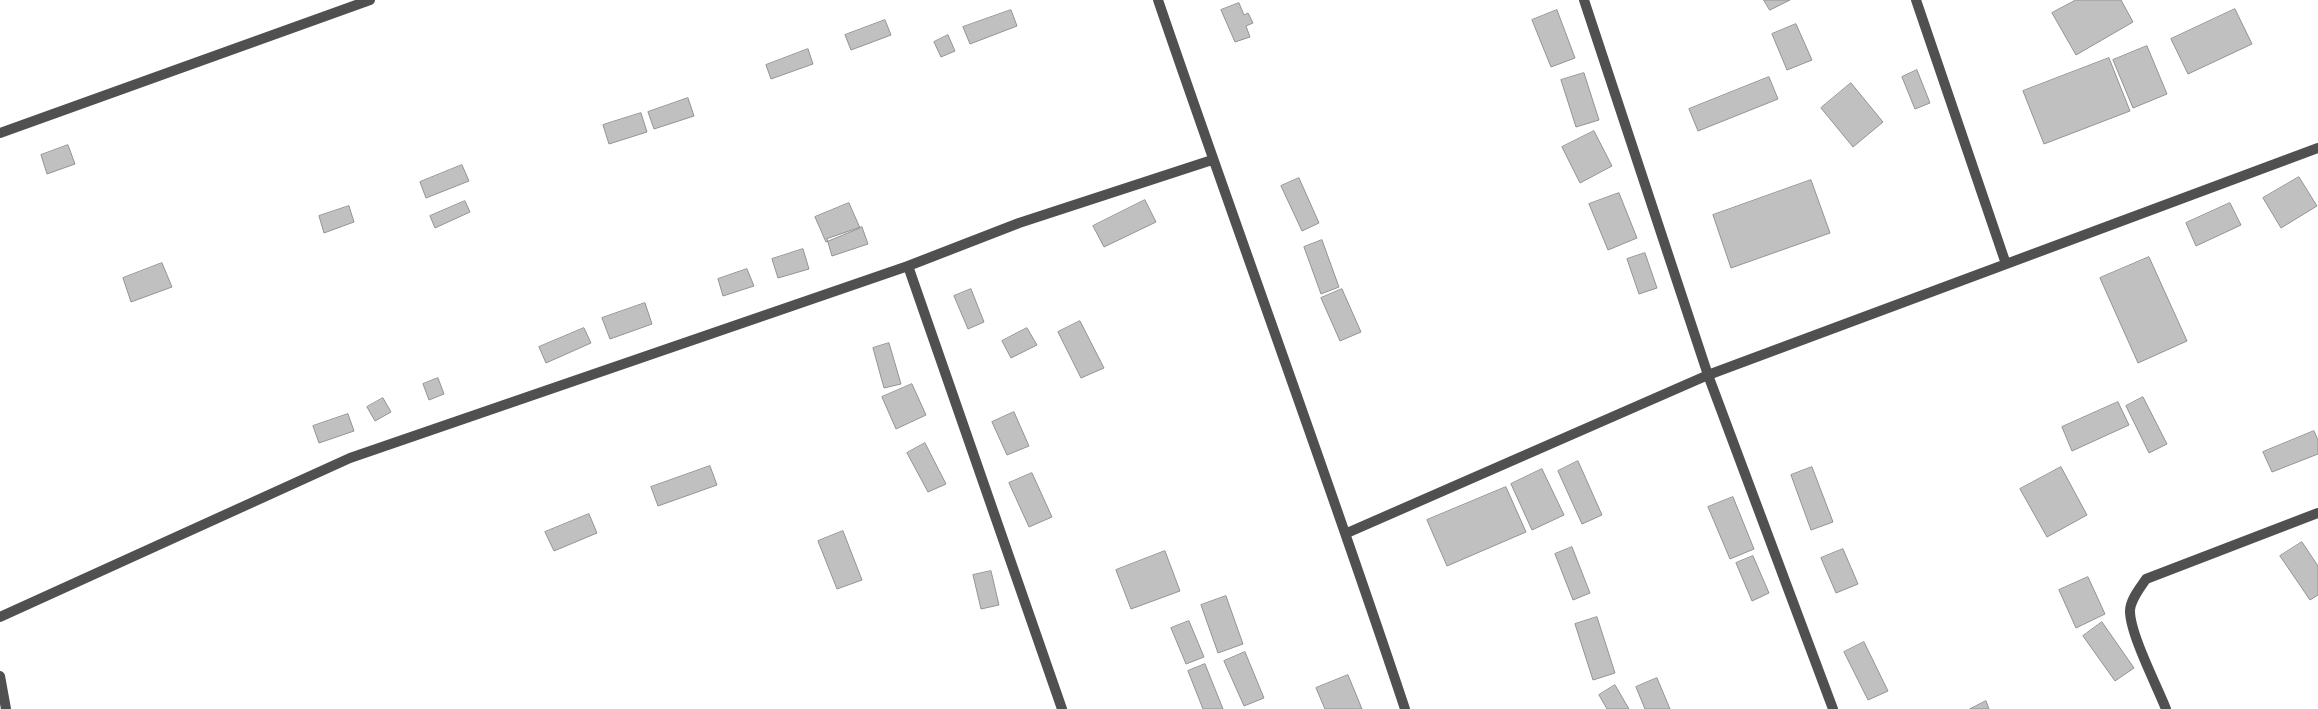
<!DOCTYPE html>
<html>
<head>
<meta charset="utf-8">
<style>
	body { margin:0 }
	canvas { display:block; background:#fff }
</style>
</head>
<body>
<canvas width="2318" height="709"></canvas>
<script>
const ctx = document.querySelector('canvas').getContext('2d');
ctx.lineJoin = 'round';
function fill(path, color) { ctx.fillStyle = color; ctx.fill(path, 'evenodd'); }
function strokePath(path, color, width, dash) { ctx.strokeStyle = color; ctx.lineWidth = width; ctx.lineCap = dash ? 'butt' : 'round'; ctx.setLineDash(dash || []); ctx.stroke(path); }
const building = new Path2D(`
	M1764,0H1790L1770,10Z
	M2076,0H2121L2133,22L2076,55L2052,13Z
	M1239,3L1244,15L1248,13L1253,23L1246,26L1250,37L1235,42L1221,10Z
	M2235,9L2252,44L2188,74L2171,39Z
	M1011,10L1017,26L970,44L963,27Z
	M1557,10L1575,58L1551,67L1532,20Z
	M885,20L891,35L851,50L845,35Z
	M1796,24L1812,60L1787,70L1772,34Z
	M948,35L955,51L941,57L934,42Z
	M2147,46L2167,94L2133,108L2113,60Z
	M808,49L813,64L771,79L766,65Z
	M2109,58L2130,111L2044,144L2023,91Z
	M1917,70L1930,103L1915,109L1902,77Z
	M1584,73L1599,120L1576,127L1561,80Z
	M1769,77L1778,99L1698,131L1689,109Z
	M1851,83L1883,122L1853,147L1821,108Z
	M688,98L694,116L654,129L648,112Z
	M641,113L647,132L609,144L603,125Z
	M1594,131L1612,166L1580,183L1562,147Z
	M68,145L75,164L47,174L41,155Z
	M462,165L469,181L426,198L420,182Z
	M2299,177L2317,206L2281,228L2263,198Z
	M1299,178L1319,223L1302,231L1281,186Z
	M1811,180L1830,233L1731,268L1713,215Z
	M1619,193L1637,238L1608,250L1589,204Z
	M1145,200L1156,222L1104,247L1093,226Z
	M465,201L470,212L435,228L430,216Z
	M849,203L860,228L826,242L815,217Z
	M2230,203L2241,225L2196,246L2186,223Z
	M349,206L354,222L324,233L319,216Z
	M862,227L868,244L832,256L827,239Z
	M1322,240L1339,287L1321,294L1304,247Z
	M803,249L809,269L778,278L772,259Z
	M1645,253L1657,288L1639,294L1627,259Z
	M2149,257L2187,341L2138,363L2100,278Z
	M162,263L172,287L131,302L123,278Z
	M747,269L754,286L723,296L718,279Z
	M971,289L984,322L968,329L954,296Z
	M1342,289L1361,332L1340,341L1321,298Z
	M645,303L652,324L610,339L602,318Z
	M1080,321L1104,368L1081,378L1058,332Z
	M584,328L591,343L546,363L539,347Z
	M1027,328L1037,345L1011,358L1002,341Z
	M889,343L901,384L884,388L873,348Z
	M438,378L444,394L429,400L423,384Z
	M912,384L926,415L896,429L882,397Z
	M2143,397L2167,444L2149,453L2126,406Z
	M383,398L391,412L375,421L367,407Z
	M2118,402L2129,425L2072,451L2062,427Z
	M1014,412L1029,446L1007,455L992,422Z
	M348,414L354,431L319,443L313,426Z
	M2314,431L2318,440V454L2272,472L2263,452Z
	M925,443L946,484L928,492L907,453Z
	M1578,461L1602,515L1582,524L1558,471Z
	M710,466L717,485L658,506L651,487Z
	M1812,467L1833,522L1811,530L1791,475Z
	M2061,467L2087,515L2047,537L2020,489Z
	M1542,469L1564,515L1532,530L1511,484Z
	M1032,473L1052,517L1029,527L1009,483Z
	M1506,487L1526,532L1447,566L1427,520Z
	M1733,497L1754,549L1730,559L1708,507Z
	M589,514L597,533L554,551L545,532Z
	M843,531L862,580L837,589L818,541Z
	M2302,542L2318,566V595L2310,600L2280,556Z
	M1572,547L1590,593L1573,600L1555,554Z
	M1843,549L1858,584L1836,593L1821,558Z
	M1165,551L1180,591L1131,609L1116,570Z
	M1753,556L1769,593L1752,601L1736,563Z
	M991,571L999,605L981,609L973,575Z
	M2088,577L2105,614L2076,628L2059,590Z
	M1226,596L1243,644L1218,653L1201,605Z
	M1597,617L1615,673L1593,680L1575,624Z
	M1189,621L1204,657L1186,664L1171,628Z
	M2102,622L2134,668L2115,681L2083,636Z
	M1864,642L1888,691L1868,700L1844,652Z
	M1245,652L1264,698L1244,706L1224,661Z
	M1205,664L1223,709H1203L1188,671Z
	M1348,675L1362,709H1325L1316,688Z
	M1657,678L1670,709H1645L1636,687Z
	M1615,685L1629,709H1607L1599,695Z
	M1986,701L1989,709H1970Z`);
fill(building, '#c0c0c0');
strokePath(building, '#949494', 1);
strokePath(new Path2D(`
	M1158,0C1239,237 1326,471 1405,709
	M1584,0L1708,375L1833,709
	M1916,0L2006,264
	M0,133L370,0
	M908,266L1019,223L1212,160
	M1347,533L1708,375L2318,148
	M0,617L350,458L908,266L1062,709
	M0,676L6,709
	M2166,709C2157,686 2130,634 2130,611C2130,600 2140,588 2146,579L2318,513`), '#505050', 10);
</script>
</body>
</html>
